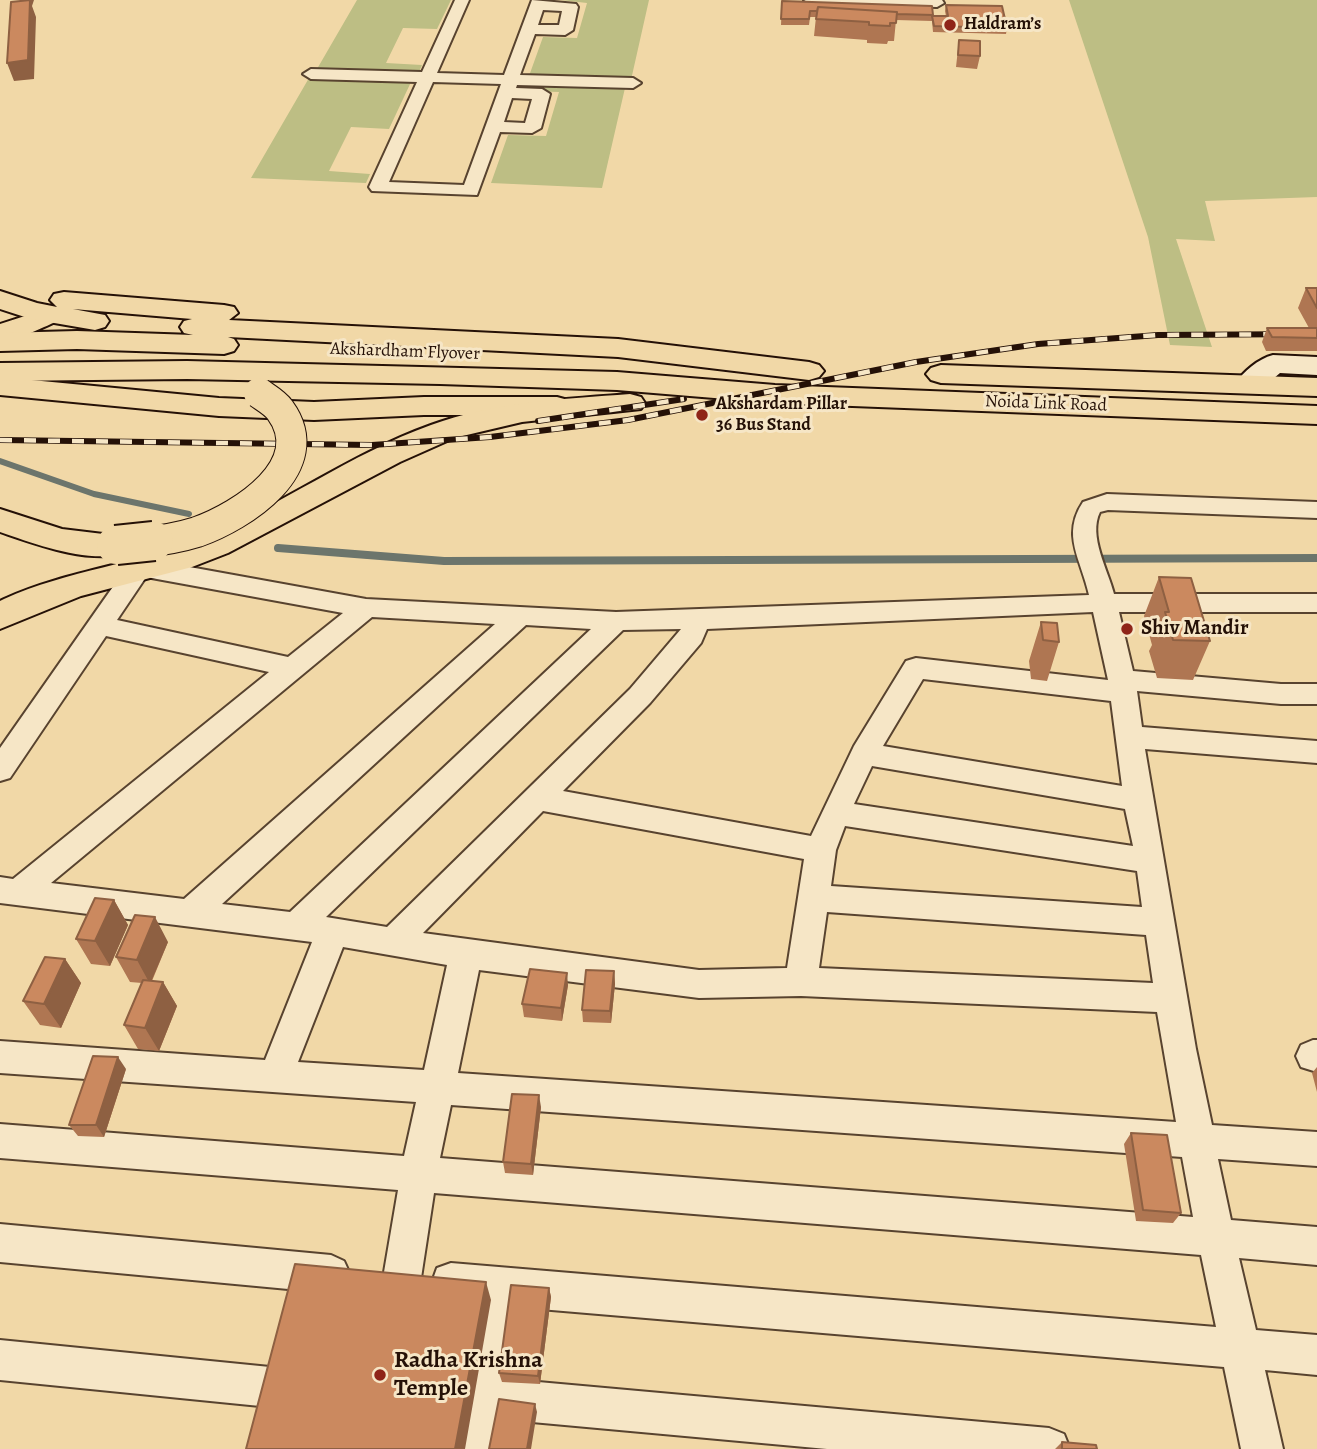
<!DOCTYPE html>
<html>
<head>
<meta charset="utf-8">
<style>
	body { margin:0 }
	canvas { display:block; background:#f1d8a7 }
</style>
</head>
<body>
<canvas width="1317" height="1449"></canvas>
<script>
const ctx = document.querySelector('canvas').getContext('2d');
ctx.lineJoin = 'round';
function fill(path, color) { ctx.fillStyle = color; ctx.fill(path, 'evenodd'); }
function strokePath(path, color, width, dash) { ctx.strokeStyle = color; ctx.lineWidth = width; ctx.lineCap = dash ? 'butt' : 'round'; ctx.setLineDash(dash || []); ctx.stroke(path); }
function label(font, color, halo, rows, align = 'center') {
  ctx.font = font + ' Alegreya,serif'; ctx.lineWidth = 6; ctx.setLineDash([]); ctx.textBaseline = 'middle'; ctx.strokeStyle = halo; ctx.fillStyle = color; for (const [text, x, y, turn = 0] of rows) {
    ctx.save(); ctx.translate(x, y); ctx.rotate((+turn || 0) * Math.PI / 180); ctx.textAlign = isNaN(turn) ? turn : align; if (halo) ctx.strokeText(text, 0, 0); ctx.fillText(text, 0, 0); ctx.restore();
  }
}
fill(new Path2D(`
	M357,0H451L437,29L403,28L386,63L422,65L419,72L317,69Z
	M561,0H649L631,80L529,76L543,37L577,38L587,3Z
	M1069,0H1317V197L1205,201L1215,241L1176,239L1212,347L1170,345L1148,237Z
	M309,78L411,82L389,129L351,127L329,171L370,174L366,183L251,178Z
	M531,85L625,88L602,188L491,183L508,135L546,136L559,92L529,91Z`), '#bdbe84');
strokePath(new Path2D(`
	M0,461L94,494L189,514`), '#6c756c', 6);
strokePath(new Path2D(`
	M278,548L444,561L1317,558`), '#6c756c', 8);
const street = new Path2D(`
	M455,0H469L437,73L504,75L532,0L576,4L578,7L573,30L565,35L535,34L520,75L633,78L641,83L633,88L517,85L516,88L542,89L550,94L541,128L532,133L500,132L477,195L372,191L369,187L417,82L311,79L303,74L311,69L422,72ZM543,10L562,11L559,25H538ZM433,82L501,84L464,185L389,182ZM512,98L532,99L525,123L504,122Z
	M804,0H942L944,3L937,7L811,4Z
	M1107,494L1317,502V518L1108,510L1100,512C1088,536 1108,570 1114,594H1317V612H1119L1133,671L1281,684H1317V704H1281L1137,691L1142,727L1317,741V763L1145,749L1196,1049L1212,1125L1317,1132V1166L1218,1159L1231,1220L1317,1227V1265L1239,1258L1256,1330L1317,1335V1375L1265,1370L1283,1449H1241L1224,1367L516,1307L505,1379L1049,1428L1064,1434L1070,1449H827L499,1419L495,1449H453L478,1303L451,1301L437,1296L432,1282L437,1268L451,1263L1216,1327L1201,1255L434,1193L421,1278L415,1291L402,1297L389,1291L383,1278L398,1190L0,1158V1124L404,1156L416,1102L0,1073V1041L265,1060L312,942L0,903V877L13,879L269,672L106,636L10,778L0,781V748L131,561L140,558L366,599L616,612L1089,595C1081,559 1061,535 1083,502ZM146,577L343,613L288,657L117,620ZM1093,612L1108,680L916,658L906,661L854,746L811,836L563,791L650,703L701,643L707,629ZM372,617L495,624L184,899L51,883ZM526,625L591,629L290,912L222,904ZM681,629L630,689L387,927L326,917L623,630ZM923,679L1111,701L1122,786L883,746ZM872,766L1125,809L1133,846L854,804ZM543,811L804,859L787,968L699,970L423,933ZM845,826L1137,871L1142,907L831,886L836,850ZM827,912L1146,935L1153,983L819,968ZM343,947L447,965L424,1070L298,1062ZM479,970L699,998L801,996L1157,1012L1176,1122L458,1073ZM451,1105L1182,1157L1193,1217L440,1158Z
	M1313,1040H1317V1072L1301,1067L1296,1056L1301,1045Z
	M0,1224L331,1255L344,1261L350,1274L344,1287L331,1293L0,1262Z
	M0,1340L270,1367L284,1373L290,1387L284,1401L270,1407L0,1380Z`);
const secondary = new Path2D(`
	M1273,355L1317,357V375L1280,373C1266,385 1258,395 1239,390L1235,384C1244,371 1258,359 1273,355Z`);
const primary = new Path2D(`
	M53,307L63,309L67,315C64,320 9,342 0,345V324Z
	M0,377L219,398L314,402L424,397H557L568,400L572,406L568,412L557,415H424L314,420L219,416L0,395Z`);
const highway = new Path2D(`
	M0,291L37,303L57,307L50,300L54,294L64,292L224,305L234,307L238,313L229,320L618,339L809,362L819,365L824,371L819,377L809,380L618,357L228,337L234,339L238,345L234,351L224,354L77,349L0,351V333L77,331L193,335L184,333L180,327L184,321L192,319L73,309L105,315L109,321L105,327L95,330L31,319L0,309Z
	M187,361L617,372L775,385L1317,406V424L775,403L617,390L440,384L187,379L0,381V363Z
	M941,365L1317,378V396L941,383L931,380L926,374L931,368Z
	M630,394L641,397L645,403L641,409L522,422L454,438L400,462L228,553L192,567L81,596L0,629V601L4,599C68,570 138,564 202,538C281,506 350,454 431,425C494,402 563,399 630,394Z
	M0,509L62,529L128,537L133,545L128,553C88,564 38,545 0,532Z`);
strokePath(street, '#58432f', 4);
strokePath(secondary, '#251107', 4);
strokePath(primary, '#251107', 4);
strokePath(highway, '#251107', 4);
fill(street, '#f6e6c6');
fill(secondary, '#f6e6c6');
fill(primary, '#f1d8a7');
fill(highway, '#f1d8a7');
const rail = new Path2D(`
	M538,421L684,399
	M0,440L372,445L490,437L628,420L916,362L1038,344L1158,335L1317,334`);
strokePath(rail, '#251107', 6);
strokePath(rail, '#f6e6c6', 4.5, [12]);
const highwayBridgeFar1 = new Path2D(`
	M139,543C158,541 178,538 197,532C242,516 321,466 280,410C275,403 266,398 259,393`);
const highwayBridge = new Path2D(`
	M116,545L154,541`);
strokePath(highwayBridgeFar1, '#251107', 32, []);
strokePath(highwayBridge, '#251107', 42, []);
strokePath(highwayBridgeFar1, '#f1d8a7', 30);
strokePath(highwayBridge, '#f1d8a7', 38);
fill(new Path2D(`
	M782,1L932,6L933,16H946L945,11L946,5L1007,28L1006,34L933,32L932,21L896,20L894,41H888L887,44L867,43V40L814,36L816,17H810L809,25H781Z
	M959,40L980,56L977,69L956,67Z
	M1306,288H1317V351H1266L1262,342L1267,328H1309L1298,308Z
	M1159,577L1210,641L1193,680L1157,678L1149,651L1152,645L1144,616Z
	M1041,622L1059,642L1047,681L1031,679L1029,661Z
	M114,900L128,925L110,966L91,964L76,939Z
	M168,942L152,981L163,982L177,1006L159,1051L138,1049L124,1025L142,983L130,982L116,957Z
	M65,959L81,983L61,1028L40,1025L23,1001Z
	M614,971L615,984L611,1023L583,1022L582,1010Z
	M568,985L562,1021L524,1017L522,1004Z
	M1317,1067V1092L1312,1073Z
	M126,1069L104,1137L78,1136L69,1125Z
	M541,1107L533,1175L505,1173L503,1162Z
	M1131,1133L1181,1213L1173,1223L1136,1221L1124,1144Z
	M549,1288L551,1297L540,1384L502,1382L499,1373Z
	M1062,1442L1097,1449H1055Z`), '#af7652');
fill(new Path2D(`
	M27,0H34L32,6L36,17L34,79L14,81L7,63Z
	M114,900L128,925L110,966L95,941Z
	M155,917L168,942L150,984L137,960Z
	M65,959L81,983L61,1028L44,1004Z
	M614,971L615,984L611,1023L610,1011Z
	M567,973L568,985L562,1021L561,1008Z
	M163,982L177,1006L159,1051L145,1028Z
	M118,1057L126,1069L104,1137L96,1125Z
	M539,1095L541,1107L533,1175L531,1164Z
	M486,1282L491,1300L465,1449H455Z
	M549,1288L551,1297L540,1384L538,1376Z
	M535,1404L537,1412L531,1449H527Z`), '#8e6042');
const building = new Path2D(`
	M30,0L28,60L7,63L11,2Z
	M782,1L932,6L933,15L897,14V12L818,7L817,11H810L809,19H781Z
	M946,5L1002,6L1007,28L934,26L932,16H948Z
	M818,7L897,12L896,23H890V26L869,25V22L816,19Z
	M959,40L980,41V56L958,55Z
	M1306,288H1317V308Z
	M1267,328H1317V338L1272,337Z
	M1159,577L1191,578L1210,641L1173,640L1165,612H1169Z
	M1041,622L1057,623L1059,642L1043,640Z
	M95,898L114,900L95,941L76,939Z
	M135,915L155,917L137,960L116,957Z
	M45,957L65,959L44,1004L23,1001Z
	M530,969L567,973L561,1008L522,1004Z
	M586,970L614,971L610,1011L582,1010Z
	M143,980L163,982L145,1028L124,1025Z
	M93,1056L118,1057L96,1125H69Z
	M512,1094L539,1095L531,1164L503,1162Z
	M1131,1133L1167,1135L1181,1213L1143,1210Z
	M295,1264L486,1282L455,1449H246Z
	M511,1285L549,1288L538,1376L499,1373Z
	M499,1399L535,1404L527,1449H489Z
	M1062,1442L1096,1445L1097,1449H1062Z`);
fill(building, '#cb895f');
strokePath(building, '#8e6042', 2);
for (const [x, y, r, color] of [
	[950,25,7,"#8f2418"],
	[702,415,7,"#8f2418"],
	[1127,629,7,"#8f2418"],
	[380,1375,7,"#8f2418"]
]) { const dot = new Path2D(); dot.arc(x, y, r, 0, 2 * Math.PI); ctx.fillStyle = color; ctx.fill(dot); strokePath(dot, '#f6e6c6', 2.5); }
label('bold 18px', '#251107', '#f6e6c6', [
	["Haldram’s",964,25],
	["Akshardam Pillar",716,405],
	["36 Bus Stand",716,426]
], 'left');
label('18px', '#251107', '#f6e6c6', [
	["Akshardham Flyover",405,352,2],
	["Noida Link Road",1046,404,2]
]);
label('bold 21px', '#251107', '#f6e6c6', [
	["Shiv Mandir",1141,629]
], 'left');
label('bold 24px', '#251107', '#f6e6c6', [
	["Radha Krishna",394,1361],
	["Temple",394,1389]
], 'left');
</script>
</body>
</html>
